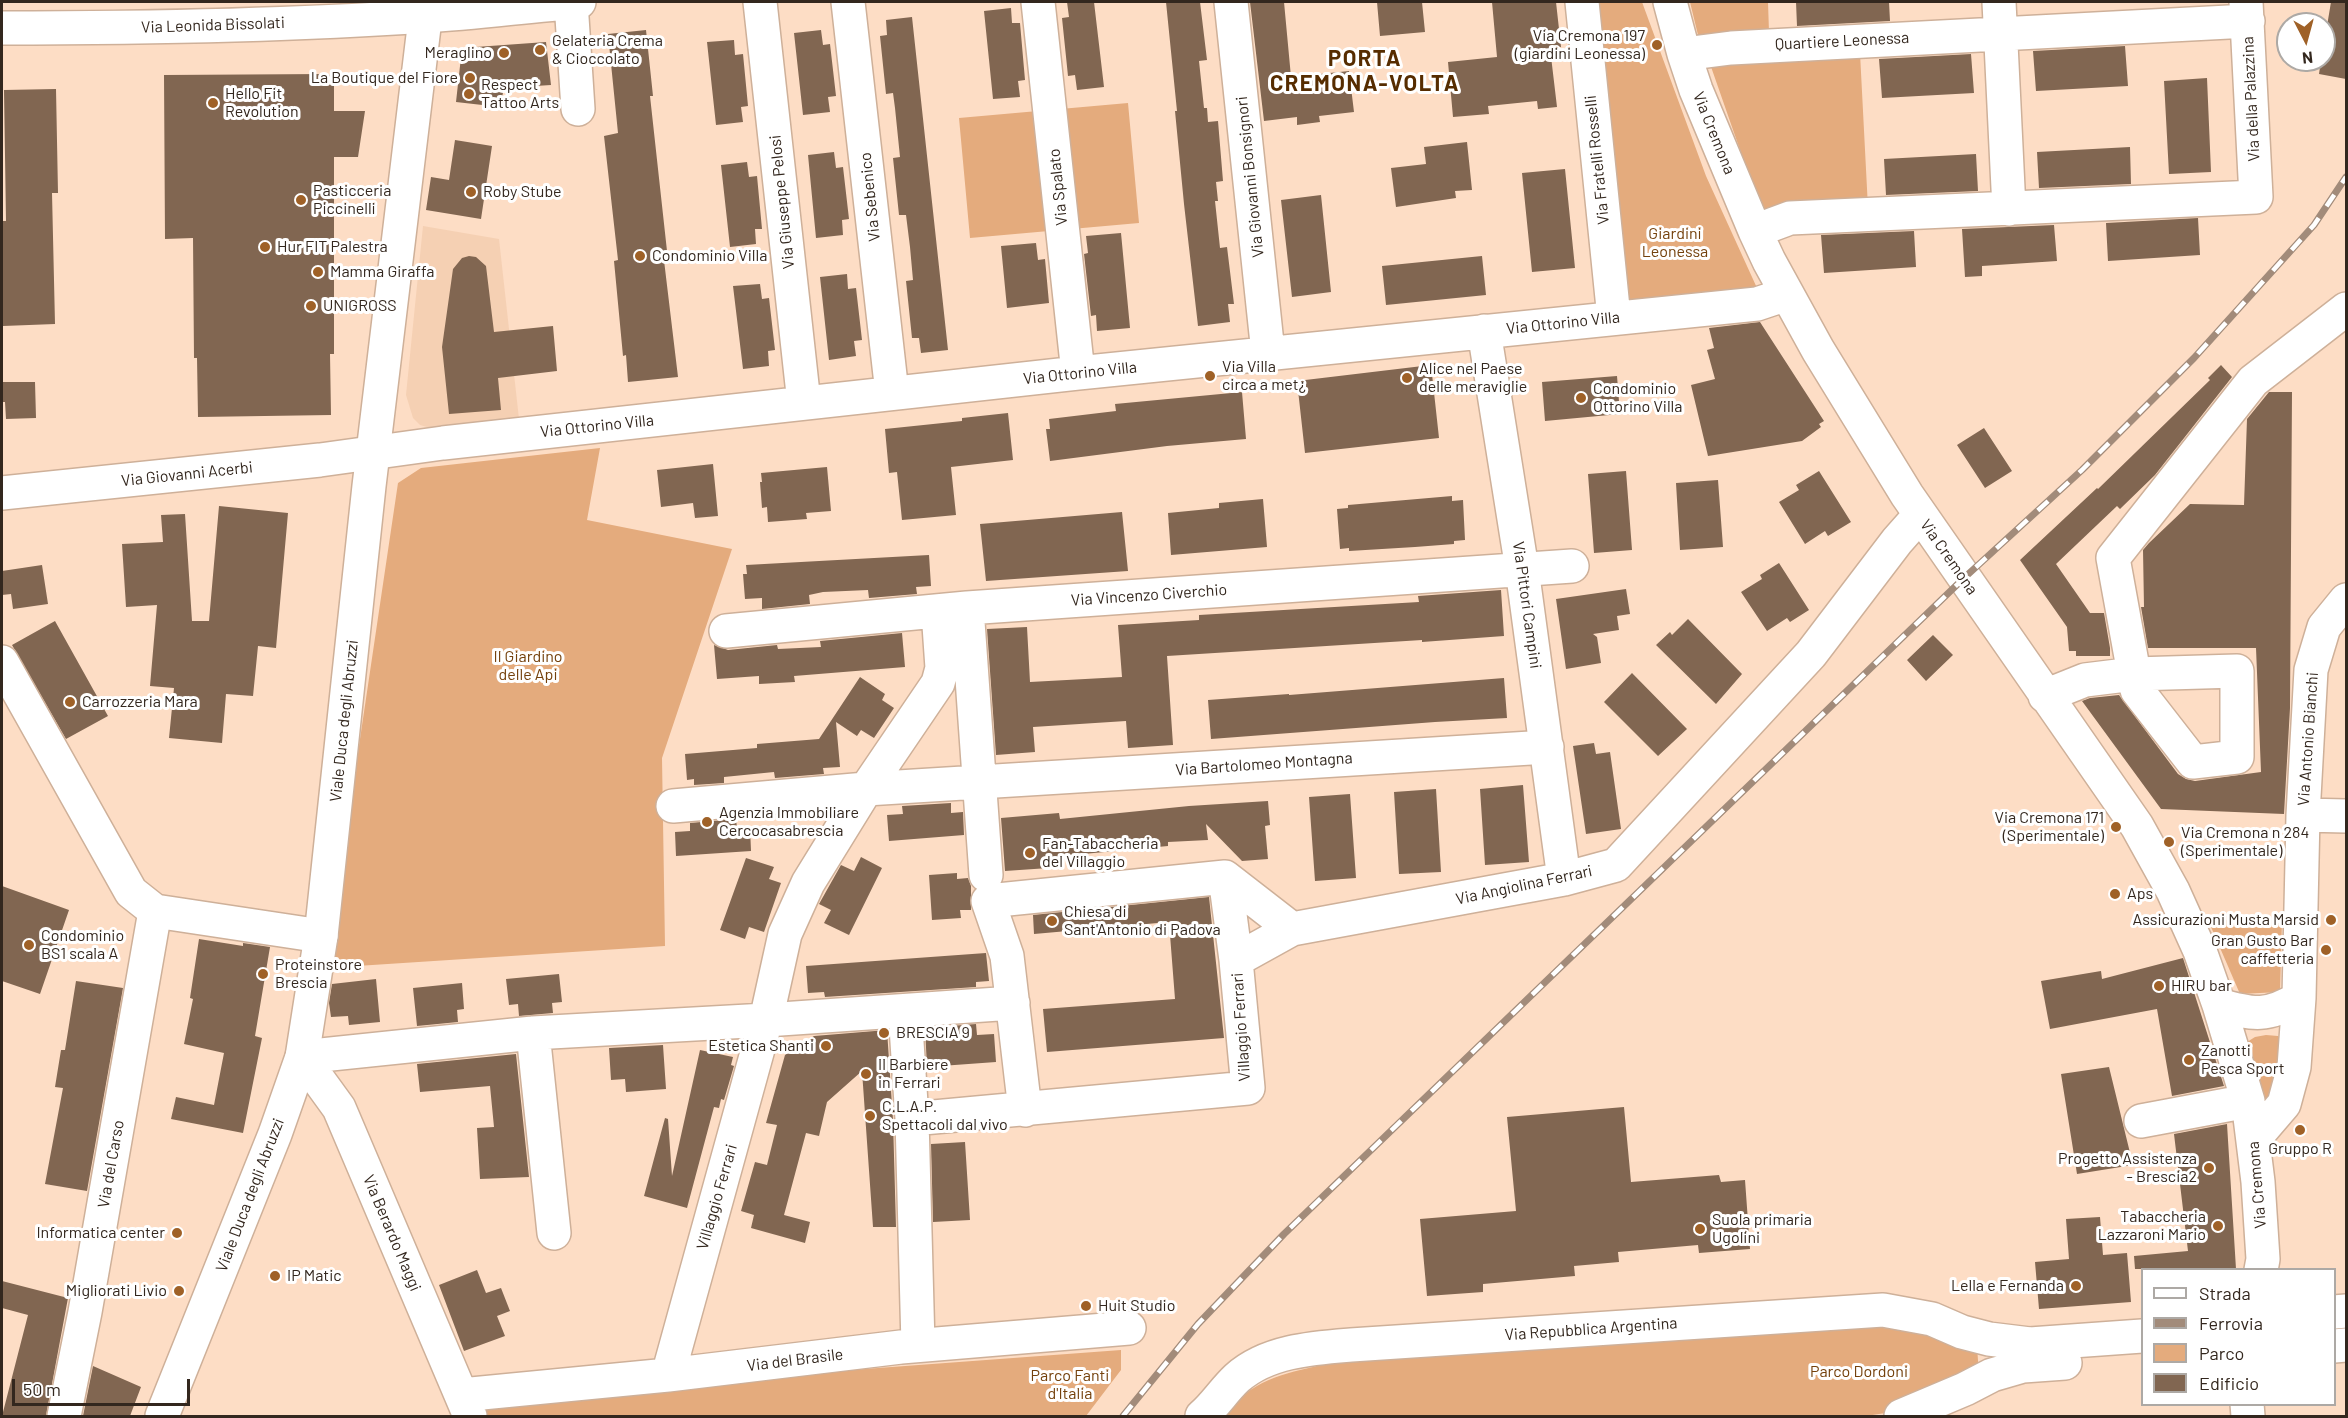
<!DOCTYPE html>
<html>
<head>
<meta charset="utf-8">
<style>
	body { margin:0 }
	#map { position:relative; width:2348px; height:1418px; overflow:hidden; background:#fdddc5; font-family:Barlow,sans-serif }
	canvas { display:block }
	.frame { position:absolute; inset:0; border:3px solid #33271e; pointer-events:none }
	.legend { position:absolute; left:2141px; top:1268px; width:195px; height:138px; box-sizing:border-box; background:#fff; border:2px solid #ada9a5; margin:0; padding:8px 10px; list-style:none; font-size:18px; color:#33271e }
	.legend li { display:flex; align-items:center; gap:12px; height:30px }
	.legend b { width:30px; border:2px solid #ada9a5 }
	.north { position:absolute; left:2276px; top:12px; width:60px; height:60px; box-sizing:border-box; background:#fff; border:2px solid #ada9a5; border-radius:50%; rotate:174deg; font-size:16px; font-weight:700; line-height:24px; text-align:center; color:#33271e }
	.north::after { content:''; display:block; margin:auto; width:21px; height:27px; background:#9f6127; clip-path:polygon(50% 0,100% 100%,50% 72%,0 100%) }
	.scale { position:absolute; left:12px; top:1379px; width:178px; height:27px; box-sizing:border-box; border:3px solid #33271e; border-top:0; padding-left:8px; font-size:18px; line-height:21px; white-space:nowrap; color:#33271e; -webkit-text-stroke:4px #fff; paint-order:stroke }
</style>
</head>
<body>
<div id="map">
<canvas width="2348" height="1418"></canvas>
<div class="frame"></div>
<ul class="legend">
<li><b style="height:8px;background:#fff"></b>Strada</li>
<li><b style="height:8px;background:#a28b7a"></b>Ferrovia</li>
<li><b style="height:16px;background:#e4ab7d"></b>Parco</li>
<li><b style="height:16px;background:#816651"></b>Edificio</li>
</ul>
<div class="north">N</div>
<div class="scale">50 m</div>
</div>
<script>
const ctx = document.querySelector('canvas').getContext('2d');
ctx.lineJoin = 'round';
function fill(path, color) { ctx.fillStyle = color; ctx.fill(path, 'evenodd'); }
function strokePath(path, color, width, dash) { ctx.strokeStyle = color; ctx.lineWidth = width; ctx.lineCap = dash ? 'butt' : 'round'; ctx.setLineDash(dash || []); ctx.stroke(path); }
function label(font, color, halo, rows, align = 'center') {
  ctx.font = font + ' Barlow,sans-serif'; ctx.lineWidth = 6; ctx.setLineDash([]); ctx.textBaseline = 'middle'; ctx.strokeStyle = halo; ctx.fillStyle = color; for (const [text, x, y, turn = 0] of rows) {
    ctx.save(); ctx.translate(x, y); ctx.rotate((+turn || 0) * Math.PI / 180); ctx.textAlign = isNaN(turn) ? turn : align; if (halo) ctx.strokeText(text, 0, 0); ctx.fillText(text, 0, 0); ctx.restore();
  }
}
fill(new Path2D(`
	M423,226L499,239L519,419L434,429L420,425L413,418L406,395L407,385Z`), '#f5d0b3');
fill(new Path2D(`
	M1592,2H1642L1706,176L1757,288L1625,304Z
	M1690,2H1768L1769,32L1698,35Z
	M1860,53L1868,208L1762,213L1709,61Z
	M1128,103L1139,223L970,238L959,118Z
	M600,448L587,520L732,549L662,758L665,946L326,968L398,483L421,468Z
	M2282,919L2280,992L2240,994L2208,920Z
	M2266,1035L2278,1036L2283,1040L2279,1085L2264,1106L2247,1042L2255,1037Z
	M1872,1327L1905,1330L1977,1346L1979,1375L1892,1412L1866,1416H1222C1254,1379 1279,1375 1325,1364Z
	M1121,1350V1370L1086,1416H487L482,1404L487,1397Z`), '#e4ab7d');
fill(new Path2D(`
	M1067,2H1094L1104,87L1077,90L1075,75L1068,76L1062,18L1069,17Z
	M1166,2H1200L1207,60L1199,61L1204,108H1207L1208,122L1218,121L1223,181L1216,182L1218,201H1215L1220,248L1227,247L1234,304H1228L1230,322L1198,326L1184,204L1175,111H1177Z
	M1250,2H1284L1291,77L1349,71L1354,112L1319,116L1320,122L1297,125V117L1264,121Z
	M1377,2H1422L1425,32L1380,36Z
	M1492,2H1556L1561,47L1550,48L1557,107L1538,109L1537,101L1488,106L1489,114L1453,117L1448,62L1497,57Z
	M1796,2H1889L1890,21L1797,26Z
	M2331,2H2346V79L2319,74L2321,60H2324V44Z
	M1011,8L1012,23H1020L1025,80L1018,81L1020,97L993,99L984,11Z
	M912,17L948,350L921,353L919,338H912L906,281L913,280L910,247L906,215H899L893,158L900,157L895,108L893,93L886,94L880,36L887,35L886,20Z
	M646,30L653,96H650L667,251L663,252L678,377L628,382L626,355L623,356L614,261L618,260L604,136L618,133L608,34Z
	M821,30L823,45L830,44L836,96L828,97L830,112L803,115L794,33Z
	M734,40L735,55L743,54L748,106L741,107L743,122L716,125L707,42Z
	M546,42L551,85L504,88L500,107L456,102L462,48Z
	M2125,46L2128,86L2036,91L2033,51Z
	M1971,54L1974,93L1882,98L1879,59Z
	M326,74L334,76V111H365L358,157H334V354H330L331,415L198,417L197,358H194L193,238L165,239L164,75Z
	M2207,78L2211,172L2169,174L2164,81Z
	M56,89L58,193H52L55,324L3,326L2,221H6L4,90Z
	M455,140L492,146L481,219L426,210L431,177L449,180Z
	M1467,142L1472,190L1455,191L1456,198L1396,207L1391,168L1426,164L1424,147Z
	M2130,147L2131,184L2039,188L2037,152Z
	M834,152L836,168L843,167L849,219L842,220L843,235L816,238L808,155Z
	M1976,154L1978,191L1886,195L1884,159Z
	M747,162L749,177L757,176L762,229H755L756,244L730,247L721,165Z
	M1565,169L1575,268L1532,272L1522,173Z
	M1321,195L1331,292L1292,297L1281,200Z
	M2198,218L2200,255L2108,261L2106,223Z
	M2054,225L2057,261L1982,266V276L1965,277L1962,229Z
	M1914,231L1916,267L1824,273L1821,235Z
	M1121,233L1130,328L1097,331L1096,315L1091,316L1084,254L1088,253L1086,236Z
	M1036,243L1038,260L1045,259L1049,303L1007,308L1001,246Z
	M469,256L476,257L486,266L494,332L553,326L557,371L498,378L501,410L449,414L442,347L453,269L462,258Z
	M1482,256L1486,295L1386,305L1382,266Z
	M847,274L848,289L856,288L862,340L854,341L856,356L829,360L820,277Z
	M760,284L762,299L769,298L775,350L768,351L769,366L743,369L733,286Z
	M1760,322L1824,421L1819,424L1821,427L1802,441L1708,456L1691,385L1715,379L1707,350L1714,348L1709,328Z
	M1431,365L1439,438L1305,453L1297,381Z
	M2221,365L2232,377L2155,475L2120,509L2117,506L2056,564L2090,613H2104L2110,648V656H2076V651H2069L2067,627L2020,560L2097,488L2098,489L2210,380L2208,378Z
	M1617,376L1620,414L1545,421L1542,382Z
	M2,382H35L36,418L6,419L5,402H2Z
	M1242,392L1246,439L1167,446L1050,461L1046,429H1050L1049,419L1116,411L1115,404Z
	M2269,392H2292L2290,708L2284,814L2161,809L2082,701L2090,698L2119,695L2178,774L2186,779L2195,781L2261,772L2256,648H2148L2141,607H2144L2143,550L2149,543L2190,504L2244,505L2247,419Z
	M1008,413L1013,460L951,467L956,515L902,520L897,472L889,473L885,429L962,421V418Z
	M1984,428L2012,471L1985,488L1957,445Z
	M713,464L718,516L695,518L693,503L661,507L657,470Z
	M827,467L831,511L806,513L807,519L768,522L767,507L762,508L760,482H762L761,473Z
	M1626,471L1632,550L1594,553L1588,474Z
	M1819,471L1851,522L1828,536L1825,531L1805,544L1779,502L1799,490L1796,485Z
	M1718,480L1723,547L1680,550L1676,483Z
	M1452,496V501L1463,500L1465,540L1454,541V544L1415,547L1349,551V548L1340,549L1337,509L1348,508V505Z
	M1263,499L1267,547L1171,555L1168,513L1219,508V503Z
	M219,506L288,513L276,648L258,646L253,696L226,694L222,743L169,738L174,688L150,686L157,605L126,607L122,544L163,542L161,515L185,514L192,621H209Z
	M1122,512L1128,571L986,581L980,524Z
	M929,555L931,586L916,587L917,594L869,598L868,590L823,592L809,595L810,604L762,609V598L745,599L743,574H747L746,565Z
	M1779,563L1809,610L1790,622L1787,618L1767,631L1741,592L1762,579L1760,575Z
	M42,565L48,604L13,609L11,594L2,595V571Z
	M1626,589L1630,614L1617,616L1619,630L1593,634L1597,637L1601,663L1566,669L1556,599Z
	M1501,590L1504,636L1422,642V640L1167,656L1173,745L1128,748L1126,721L1033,727L1035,752L996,755L987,629L1027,627L1030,682L1122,677L1118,625L1199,620V615L1419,602L1418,596Z
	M1688,619L1742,674L1716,704L1656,645L1670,632L1672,635Z
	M55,621L108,716L66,739L12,645Z
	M902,633L905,667L794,676L795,682L759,684V676L717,679L714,645L728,650L777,645L778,649L821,647L820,641Z
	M1933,635L1953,655L1926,681L1907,660Z
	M1632,673L1687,729L1658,756L1604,702Z
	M860,677L885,694L882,700L894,708L874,738L861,730L857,736L836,722L840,767L823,768L824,774L775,778L774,772L724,777V783L694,785V779L687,780L685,754L757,748V744L819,739Z
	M1504,678L1507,718L1435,722L1211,739L1208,700L1289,694V695Z
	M1594,743L1596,754L1610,752L1621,829L1586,834L1573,746Z
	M1523,785L1529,862L1485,865L1480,789Z
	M1436,789L1441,872L1399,874L1394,792Z
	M1350,794L1356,878L1315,881L1309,797Z
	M1268,801L1270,825L1265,826L1268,859L1242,861L1206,824L1208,840L1168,842V846L1062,856L1063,867L1005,871L1001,818L1059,813L1060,819L1189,806Z
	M951,803V813L963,812L964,835L889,841L887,815L903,814L902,806Z
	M736,819L737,828L750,827L751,851L676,856L675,832L690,831V823Z
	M861,857L882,868L849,935L824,923L831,910L819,904L841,865L854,871Z
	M746,858L774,867L769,879L781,883L764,932L749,927L745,939L720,930Z
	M957,873V879L968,878L971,886V910H960L961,918L932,920L929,875Z
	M2,886L69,910L40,994L2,981Z
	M1209,897L1224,1038L1047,1052L1043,1009L1175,999L1169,922L1034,934L1033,915Z
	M199,939L243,946V943L270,947L255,1036L262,1038L243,1133L171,1119L176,1097L214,1105L224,1053L184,1044L193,999L190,998Z
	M986,953L989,981L976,982V987L825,997L824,992L808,993L806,966Z
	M2183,958L2224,1086L2172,1096L2157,1009L2050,1029L2041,981L2101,971L2102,979Z
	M559,974L562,1002L552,1003L553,1013L519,1016L518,1004L509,1005L506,979Z
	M376,979L380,1022L349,1025L348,1016L331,1017L329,1003L332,984Z
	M76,981L123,988L87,1191L45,1184L63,1088L55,1087L61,1050H65Z
	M462,983L464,1009L457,1010L458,1022L417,1026L413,988Z
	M976,1024L977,1035L994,1034L996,1062L927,1067L925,1028Z
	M887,1030L893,1120L896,1227H873L862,1071L827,1102L819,1136L806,1133L784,1215L810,1222L805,1243L751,1228L754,1215L741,1211L755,1162L767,1165L777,1125L766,1123L785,1055L814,1036Z
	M663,1045L666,1089L626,1092L625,1079L611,1080L609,1048Z
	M700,1050L733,1057L731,1065L734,1066L724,1100L721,1099L719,1108L714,1107L687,1208L644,1196L665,1118L668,1119L672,1176Z
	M516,1054L529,1177L480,1179L477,1128L494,1127L490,1086L420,1092L417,1064Z
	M2109,1067L2133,1165L2077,1174L2061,1074Z
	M1624,1107L1631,1182L1719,1175L1721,1182L1745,1180L1750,1249L1699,1253L1698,1245L1618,1252L1619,1262L1574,1266L1575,1276L1483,1284V1292L1427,1296L1420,1219L1516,1211L1507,1117Z
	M2227,1124L2236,1269H2135L2134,1256L2188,1251L2174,1134Z
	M965,1142L970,1220L933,1222L931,1144Z
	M2100,1217L2103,1255L2127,1253L2131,1302L2039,1309L2035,1262L2069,1259L2066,1219Z
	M477,1270L486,1293L501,1288L510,1311L497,1316L505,1336L464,1351L439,1285Z
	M2,1281L68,1298L46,1416H2L28,1315L2,1308Z
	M93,1366L141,1387L130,1416H83Z`), '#816651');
const minor = new Path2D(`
	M571,2L578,109
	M760,2L804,403
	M848,2L892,393
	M1038,2L1078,373
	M1231,2L1268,353
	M1582,2L1614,318
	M1670,2L1684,54L1696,90L1755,231L1769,261L1818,350L1907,495L2137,826L2173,891L2200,951L2219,1005L2248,1101L2258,1182L2263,1259L2261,1270
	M1999,2L2009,209
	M2,28C142,28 284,26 425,16C476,13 527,6 579,2
	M1684,54L1731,48L2248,21
	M1755,231L1790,218L2256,197L2246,2
	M1484,331L1522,569L1564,879
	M2,493L320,460L443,443L1078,373L1757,304L1787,294
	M967,608L986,875
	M726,631L967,608L1572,566
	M2,662L131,892L155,911L321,936
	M2045,696L2085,680L2134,674L2237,671V757L2193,762L2137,690L2113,558L2253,381L2346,309
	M673,806L866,789L1547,747
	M2303,815L2346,816
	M1236,960L1292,929L1564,879L1616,865L1811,654L1897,541L1920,515
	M2219,1005C2254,1015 2268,1017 2299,998
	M905,1011L912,1119L918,1345
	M533,1033L554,1233
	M1025,1110L1007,956L988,901L1225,877L1292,929
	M912,1119L1248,1088L1236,960L1225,877
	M2141,1121L2248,1101
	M2254,1139L2284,1104L2294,1067L2299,998L2303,815L2311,670L2324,627L2346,600
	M2334,1312L2346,1311
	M2334,1346L2346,1345
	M668,1375L766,1020L785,934L808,883L866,789L938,683L942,668L938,611
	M461,1395L668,1375L901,1347L1129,1328
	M2247,1404L2248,1416
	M64,1416L85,1312L155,911
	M470,1416L339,1108L302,1057L533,1033L766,1020L1013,1003
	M1202,1416C1215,1405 1224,1390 1237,1378C1267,1351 1313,1348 1351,1345L1883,1310L1932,1319L1962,1332L1989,1339L2030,1344L2142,1336
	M1901,1416L1965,1389L1992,1375L2023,1366L2065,1363`);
const major = new Path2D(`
	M162,1416L275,1134L302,1057L321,936L369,486L427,2`);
strokePath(minor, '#ceb099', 36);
strokePath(major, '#ceb099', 36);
strokePath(minor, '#fff', 33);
strokePath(major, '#fff', 33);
const rail = new Path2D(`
	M1123,1416L1198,1324L1284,1234L1964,578L2082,470L2194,358L2314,225L2346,177`);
strokePath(rail, '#a28b7a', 7);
strokePath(rail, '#fff', 4.5, [14]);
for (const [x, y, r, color] of [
	[1657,45,6,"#9f6127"],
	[540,50,6,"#9f6127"],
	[504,53,6,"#9f6127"],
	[470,78,6,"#9f6127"],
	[469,94,6,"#9f6127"],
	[213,103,6,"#9f6127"],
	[471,192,6,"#9f6127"],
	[301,200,6,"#9f6127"],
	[265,247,6,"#9f6127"],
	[640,256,6,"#9f6127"],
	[318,272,6,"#9f6127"],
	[311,306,6,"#9f6127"],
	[1210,376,6,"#9f6127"],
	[1407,378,6,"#9f6127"],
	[1581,398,6,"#9f6127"],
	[70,702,6,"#9f6127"],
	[707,822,6,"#9f6127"],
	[2116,827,6,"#9f6127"],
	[2169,842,6,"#9f6127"],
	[1030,853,6,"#9f6127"],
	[2115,894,6,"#9f6127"],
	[2331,920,6,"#9f6127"],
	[1052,921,6,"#9f6127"],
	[29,945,6,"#9f6127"],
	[2326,950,6,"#9f6127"],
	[263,974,6,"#9f6127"],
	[2159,986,6,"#9f6127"],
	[884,1033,6,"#9f6127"],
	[826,1046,6,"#9f6127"],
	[2189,1060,6,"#9f6127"],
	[866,1074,6,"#9f6127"],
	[870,1116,6,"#9f6127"],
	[2300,1130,6,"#9f6127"],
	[2209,1168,6,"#9f6127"],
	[2218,1226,6,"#9f6127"],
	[1700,1229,6,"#9f6127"],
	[177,1233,6,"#9f6127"],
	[275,1276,6,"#9f6127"],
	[2076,1286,6,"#9f6127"],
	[179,1291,6,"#9f6127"],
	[1086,1306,6,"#9f6127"]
]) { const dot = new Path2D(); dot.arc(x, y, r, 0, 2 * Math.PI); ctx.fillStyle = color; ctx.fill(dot); strokePath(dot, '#fff', 2); }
label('16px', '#33271e', '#fff', [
	["Via Leonida Bissolati",213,25,-2],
	["Quartiere Leonessa",1842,41,-3],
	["Via della Palazzina",2251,99,-93],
	["Via Cremona",1714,133,68],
	["Via Fratelli Rosselli",1597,160,-96],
	["Via Giovanni Bonsignori",1250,177,-96],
	["Via Spalato",1058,187,-96],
	["Via Sebenico",870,197,-96],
	["Via Giuseppe Pelosi",782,202,-96],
	["Via Ottorino Villa",1563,323,-6],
	["Via Ottorino Villa",1080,373,-6],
	["Via Ottorino Villa",597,426,-6],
	["Via Giovanni Acerbi",187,474,-6],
	["Via Cremona",1949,557,55],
	["Via Vincenzo Civerchio",1149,595,-4],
	["Via Pittori Campini",1527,605,82],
	["Viale Duca degli Abruzzi",344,721,-84],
	["Via Antonio Bianchi",2308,739,-86],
	["Via Bartolomeo Montagna",1264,764,-4],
	["Via Angiolina Ferrari",1524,885,-12],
	["Villaggio Ferrari",1241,1027,-94],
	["Via del Carso",111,1164,-80],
	["Via Cremona",2257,1185,-95],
	["Viale Duca degli Abruzzi",250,1195,-69],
	["Villaggio Ferrari",717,1197,-74],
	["Via Berardo Maggi",392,1233,67],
	["Via Repubblica Argentina",1591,1329,-4],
	["Via del Brasile",795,1360,-7]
]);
label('16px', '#33271e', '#fff', [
	["Via Cremona 197",1645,36,"right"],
	["(giardini Leonessa)",1645,54,"right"],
	["Gelateria Crema",552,41],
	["& Cioccolato",552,59],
	["Meraglino",492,53,"right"],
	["La Boutique del Fiore",458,78,"right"],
	["Respect",481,85],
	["Tattoo Arts",481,103],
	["Hello Fit",225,94],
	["Revolution",225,112],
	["Pasticceria",313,191],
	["Piccinelli",313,209],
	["Roby Stube",483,192],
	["Hur FIT Palestra",277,247],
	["Condominio Villa",652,256],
	["Mamma Giraffa",330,272],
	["UNIGROSS",323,306],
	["Via Villa",1222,367],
	["circa a met¿",1222,385],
	["Alice nel Paese",1419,369],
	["delle meraviglie",1419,387],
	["Condominio",1593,389],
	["Ottorino Villa",1593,407],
	["Carrozzeria Mara",82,702],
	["Agenzia Immobiliare",719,813],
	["Cercocasabrescia",719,831],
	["Via Cremona 171",2104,818,"right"],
	["(Sperimentale)",2104,836,"right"],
	["Via Cremona n 284",2181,833],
	["(Sperimentale)",2181,851],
	["Fan-Tabaccheria",1042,844],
	["del Villaggio",1042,862],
	["Aps",2127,894],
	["Chiesa di",1064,912],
	["Sant'Antonio di Padova",1064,930],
	["Assicurazioni Musta Marsid",2319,920,"right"],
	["Condominio",41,936],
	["BS1 scala A",41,954],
	["Gran Gusto Bar",2314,941,"right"],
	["caffetteria",2314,959,"right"],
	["Proteinstore",275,965],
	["Brescia",275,983],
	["HIRU bar",2171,986],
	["BRESCIA 9",896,1033],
	["Estetica Shanti",814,1046,"right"],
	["Zanotti",2201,1051],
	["Pesca Sport",2201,1069],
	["Il Barbiere",878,1065],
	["in Ferrari",878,1083],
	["C.L.A.P.",882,1107],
	["Spettacoli dal vivo",882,1125],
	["Gruppo R",2300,1149,"center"],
	["Progetto Assistenza",2197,1159,"right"],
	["- Brescia2",2197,1177,"right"],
	["Tabaccheria",2206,1217,"right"],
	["Lazzaroni Mario",2206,1235,"right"],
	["Suola primaria",1712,1220],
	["Ugolini",1712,1238],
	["Informatica center",165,1233,"right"],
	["IP Matic",287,1276],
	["Lella e Fernanda",2064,1286,"right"],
	["Migliorati Livio",167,1291,"right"],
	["Huit Studio",1098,1306]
], 'left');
label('16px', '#74410c', '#fff', [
	["Giardini",1675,234],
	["Leonessa",1675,252],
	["Il Giardino",528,657],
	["delle Api",528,675],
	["Parco Dordoni",1859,1372],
	["Parco Fanti",1070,1376],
	["d'Italia",1070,1394]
]);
ctx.letterSpacing = '1.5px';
label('bold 22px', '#562c00', '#fff', [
	["PORTA",1365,59],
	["CREMONA-VOLTA",1365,84]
]);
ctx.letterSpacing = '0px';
</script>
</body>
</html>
